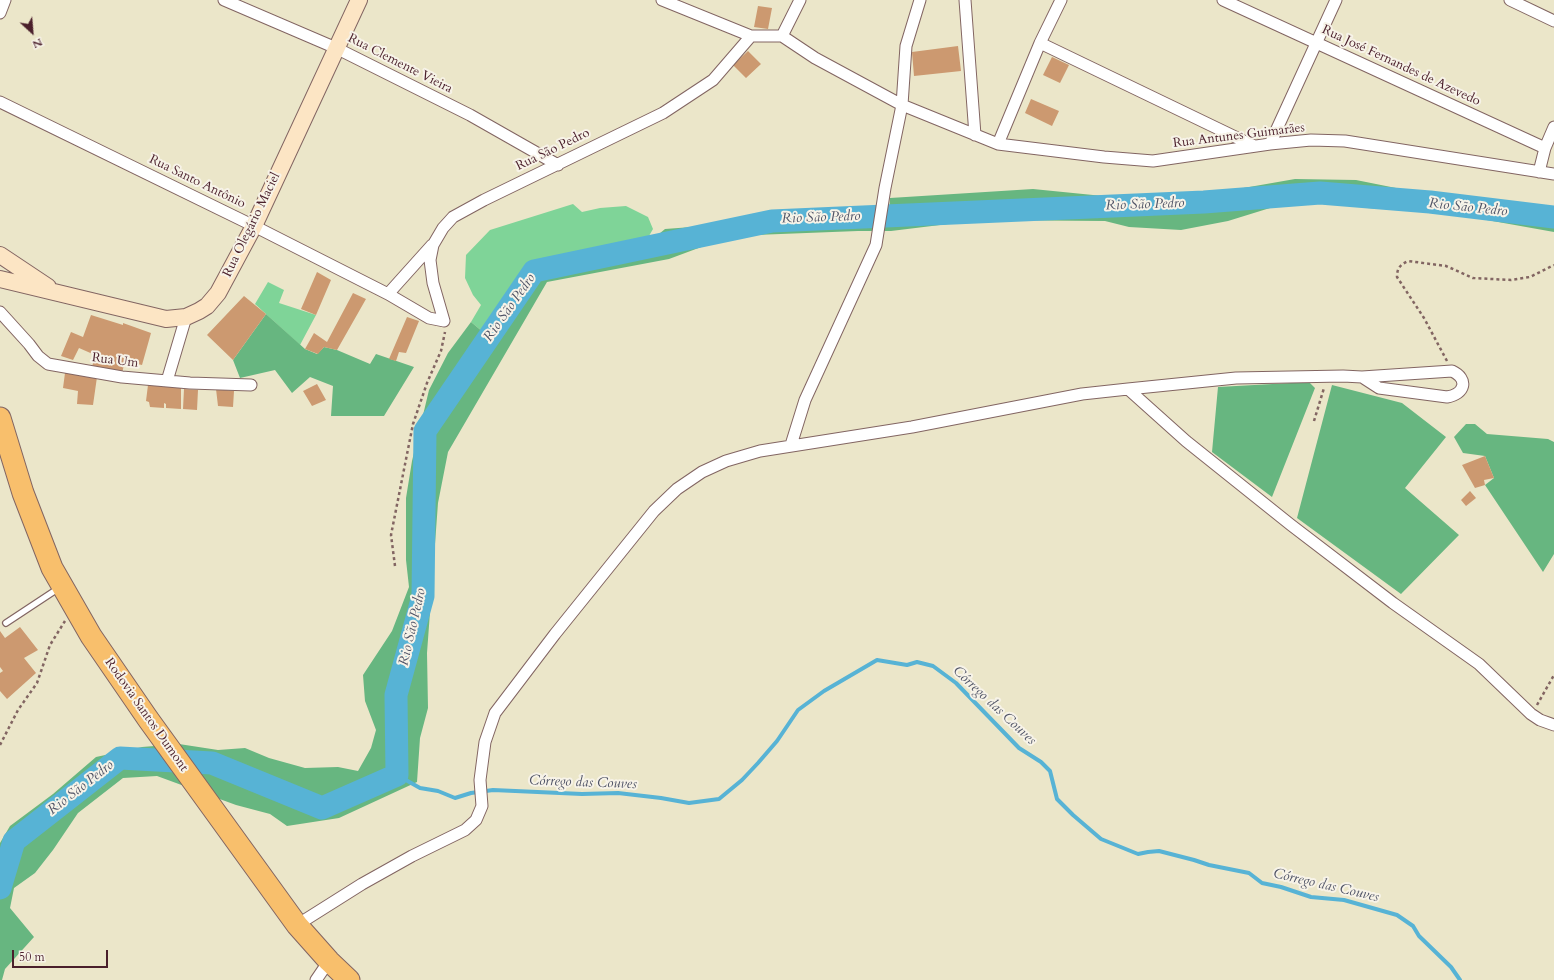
<!DOCTYPE html>
<html>
<head>
<meta charset="utf-8">
<style>
	body { margin:0 }
	#map { position:relative; width:1554px; height:980px; overflow:hidden; background:#ebe6c9; font-family:Cardo,serif }
	canvas { display:block }
	.north { position:absolute; left:12px; top:12px; width:40px; height:40px; -webkit-text-stroke:3px #f7f3e8; paint-order:stroke; rotate:154deg; font-size:11px; font-weight:700; line-height:16px; text-align:center; color:#4a1f2b }
	.north::after { content:''; display:block; margin:auto; width:14px; height:18px; background:#4a1f2b; clip-path:polygon(50% 0,100% 100%,50% 72%,0 100%) }
	.scale { position:absolute; left:12px; top:950px; width:96px; height:18px; box-sizing:border-box; border:2px solid #4a1f2b; border-top:0; padding-left:5px; font-size:12px; line-height:14px; white-space:nowrap; color:#4a1f2b; -webkit-text-stroke:3px #f7f3e8; paint-order:stroke }
</style>
</head>
<body>
<div id="map">
<canvas width="1554" height="980"></canvas>
<div class="north">N</div>
<div class="scale">50 m</div>
</div>
<script>
const ctx = document.querySelector('canvas').getContext('2d');
ctx.lineJoin = 'round';
function fill(path, color) { ctx.fillStyle = color; ctx.fill(path, 'evenodd'); }
function strokePath(path, color, width, dash) { ctx.strokeStyle = color; ctx.lineWidth = width; ctx.lineCap = dash ? 'butt' : 'round'; ctx.setLineDash(dash || []); ctx.stroke(path); }
function label(font, color, halo, rows, align = 'center') {
  ctx.font = font + ' Cardo,serif'; ctx.lineWidth = 4; ctx.setLineDash([]); ctx.textBaseline = 'middle'; ctx.strokeStyle = halo; ctx.fillStyle = color; for (const [text, x, y, turn = 0] of rows) {
    ctx.save(); ctx.translate(x, y); ctx.rotate((+turn || 0) * Math.PI / 180); ctx.textAlign = isNaN(turn) ? turn : align; if (halo) ctx.strokeText(text, 0, 0); ctx.fillText(text, 0, 0); ctx.restore();
  }
}
fill(new Path2D(`
	M573,204L582,212L600,208L626,206L648,217L653,229L642,248L534,271L489,337L471,322L481,305L473,295L465,278L466,255L490,230Z
	M268,282L284,290L279,303L316,315L300,345L255,304Z`), '#7fd498');
fill(new Path2D(`
	M1295,179L1356,180L1406,190L1554,209V232L1442,212L1367,208L1333,197L1270,208L1228,221L1181,230L1129,227L1105,221L981,220L891,231H858L755,235L712,243L669,259L547,282L448,452L438,503L427,653L428,708L420,738L417,782L339,818L287,826L270,814L236,805L157,776L123,778L78,813L53,850L35,873L14,888L10,908L34,937L5,969L2,980H0V843L10,826L53,794L96,757L142,747L179,744L218,750L245,748L269,758L305,768L338,767L358,771L371,748L376,730L365,701L363,675L392,631L409,587L406,560V498L412,461L429,390L448,353L471,322L489,337L534,271L642,248L665,229L772,221L889,216L890,198L1033,189L1103,196L1152,199L1232,190Z
	M266,314L305,349L317,354L324,347L337,350L370,364L376,354L414,367L384,416H331L333,386L310,377L292,393L275,370L240,378L233,360Z
	M1309,382L1315,388L1272,497L1212,452L1218,387Z
	M1332,385L1402,403L1446,437L1405,488L1459,535L1401,594L1297,518Z
	M1466,424H1475L1487,434L1548,439L1554,442V554L1543,572L1485,485L1494,478L1485,456L1463,453L1454,437Z`), '#67b680');
strokePath(new Path2D(`
	M397,775L420,788L438,791L455,798L471,793L493,790L582,794L618,793L661,798L689,803L719,799L742,780L758,763L777,741L798,710L824,691L877,660L907,665L917,662L933,666L956,683L1019,748L1041,762L1050,771L1057,799L1073,815L1101,839L1138,854L1148,852L1159,851L1194,860L1209,865L1249,873L1262,883L1281,887L1311,897L1344,900L1397,915L1413,926L1419,936L1451,967L1460,980`), '#57b3d5', 4);
strokePath(new Path2D(`
	M0,888L14,841L120,758L212,763L322,808L397,775L396,695L423,596L425,431L534,271L772,221L1204,202L1320,193L1430,202L1554,217`), '#57b3d5', 23);
fill(new Path2D(`
	M758,6L772,8L768,29L754,27Z
	M958,46L961,71L914,76L912,52Z
	M748,51L761,64L746,78L733,65Z
	M1052,57L1069,65L1060,83L1043,75Z
	M1031,99L1059,111L1052,126L1025,113Z
	M317,272L331,280L316,315L301,309Z
	M353,293L366,299L337,350L324,347L318,354L305,349L314,333L327,342Z
	M244,296L266,314L233,360L207,335Z
	M91,315L123,325V323L151,333L142,365L125,361L122,373L92,367L95,355L79,348L73,360L61,356L71,332L83,337Z
	M407,317L419,321L406,353L399,352L396,361L389,359Z
	M65,373L97,377L93,405L77,404L78,391L63,388Z
	M317,384L326,400L312,406L303,391Z
	M148,385L181,387V409L166,408V404L164,403V408L150,407L149,402L146,401Z
	M184,389L198,390L197,410L183,409Z
	M216,389L234,391L233,407L218,406Z
	M1485,456L1494,478L1484,480L1485,485L1475,488L1462,465Z
	M1470,491L1476,498L1466,506L1461,500Z
	M20,627L38,650L24,658L36,673L7,699L0,691V673L3,671L0,667V631L5,638Z`), '#cc9970');
const lane = new Path2D(`
	M6,623L59,588`);
const street = new Path2D(`
	M224,0L336,48L470,115L558,165
	M662,0L751,36H782L815,58L902,105L998,144L1104,157L1153,161L1270,144L1311,140L1345,141L1554,174
	M965,0L975,135
	M1223,0L1545,148L1539,172
	M1510,0L1554,21
	M0,13L5,0
	M782,36L800,0
	M1040,43L1254,146
	M0,102L254,226L388,294L429,318L444,321L433,283L430,260L433,245L443,228L453,217L484,200L663,113L713,80L751,36
	M998,144L1040,43L1061,0
	M1270,144L1336,0
	M1545,148L1554,127
	M388,294L432,245
	M0,312L29,344L38,356L48,364L122,377L190,383L251,385
	M167,381L186,317
	M1128,389L1236,378L1343,376L1362,377L1452,371C1469,379 1465,394 1447,397L1379,388L1362,377
	M791,445L805,400L876,245L885,188L902,105L906,46L920,0
	M297,925L362,884L412,856L465,830L476,820L482,806L480,780L485,742L495,713L555,634L654,511L677,489L702,472L726,461L760,451L912,427L1082,394L1128,389L1186,441L1291,525L1393,603L1479,664L1531,714L1540,720L1554,725
	M316,980L329,961`);
const secondary = new Path2D(`
	M0,255L48,287
	M0,279L166,319L186,317L199,311L207,306L218,293L254,226L359,0`);
const highway = new Path2D(`
	M0,418L23,493L52,568L91,636L148,719L297,925L329,961L349,980`);
strokePath(lane, '#826562', 8);
strokePath(street, '#826562', 13);
strokePath(secondary, '#826562', 18);
strokePath(highway, '#826562', 23);
strokePath(new Path2D(`
	M1447,361L1424,318L1397,277C1397,268 1400,265 1408,261L1446,266L1473,278L1511,280L1530,277L1554,265
	M1314,421L1324,388
	M395,566L391,535L413,424L427,383L441,351L445,332
	M1537,705L1554,675
	M0,745L18,710L37,683L50,645L65,621`), '#826562', 2.5, [3, 3]);
strokePath(lane, '#fff', 5.5);
strokePath(street, '#fff', 11);
strokePath(secondary, '#fce5c4', 16);
strokePath(highway, '#f8bf6c', 21);
label('13px', '#4a1f2b', '#f7f3e8', [
	["Rua Clemente Vieira",400,64,27],
	["Rua José Fernandes de Azevedo",1401,66,25],
	["Rua Antunes Guimarães",1239,136,-7],
	["Rua São Pedro",553,150,-26],
	["Rua Santo Antônio",197,182,26],
	["Rua Olegário Maciel",252,225,-64],
	["Rua Um",115,361,7],
	["Rodovia Santos Dumont",146,715,55]
]);
label('italic 14px', '#4f5366', '#f7f3e8', [
	["Rio São Pedro",1145,205,-2],
	["Rio São Pedro",1468,208,6],
	["Rio São Pedro",821,218,-2],
	["Rio São Pedro",510,308,-55],
	["Rio São Pedro",413,627,-77],
	["Córrego das Couves",994,706,43],
	["Córrego das Couves",583,783,2],
	["Rio São Pedro",81,788,-38],
	["Córrego das Couves",1326,886,13]
]);
</script>
</body>
</html>
